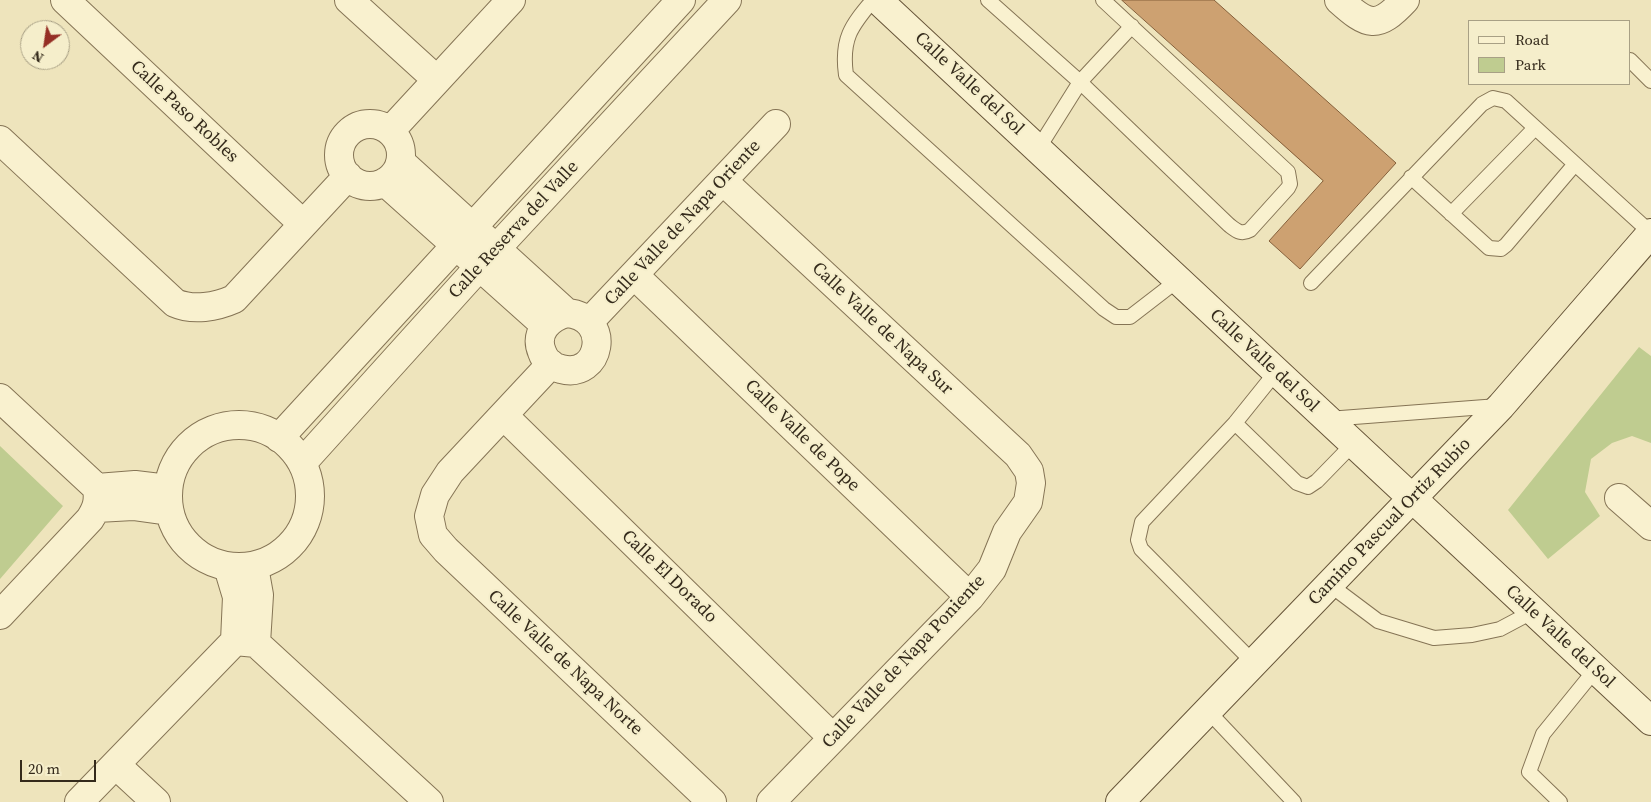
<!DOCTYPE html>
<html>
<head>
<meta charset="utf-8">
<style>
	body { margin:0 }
	#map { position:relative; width:1651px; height:802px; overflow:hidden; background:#eee4bc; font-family:"Source Serif 4",serif }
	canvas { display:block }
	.legend { position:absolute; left:1468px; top:20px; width:162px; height:65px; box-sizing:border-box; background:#f5eecb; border:1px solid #a8a085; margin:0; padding:6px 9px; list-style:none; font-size:15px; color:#342a1b }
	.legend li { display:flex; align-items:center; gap:10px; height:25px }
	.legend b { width:25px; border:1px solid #a8a085 }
	.north { position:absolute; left:20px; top:20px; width:50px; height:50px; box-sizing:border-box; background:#f5eecb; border:1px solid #a8a085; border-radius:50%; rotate:211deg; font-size:14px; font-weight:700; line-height:20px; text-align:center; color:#342a1b }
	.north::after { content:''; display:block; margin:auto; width:18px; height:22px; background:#952f25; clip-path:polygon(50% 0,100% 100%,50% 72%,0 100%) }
	.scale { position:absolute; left:20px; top:760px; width:76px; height:22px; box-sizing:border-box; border:2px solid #342a1b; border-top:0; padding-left:6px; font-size:15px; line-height:18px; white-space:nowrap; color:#342a1b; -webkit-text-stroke:4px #f5eecb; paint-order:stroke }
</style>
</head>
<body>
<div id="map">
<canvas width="1651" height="802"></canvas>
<ul class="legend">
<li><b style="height:6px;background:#f9f1cf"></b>Road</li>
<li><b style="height:14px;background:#bfcc90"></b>Park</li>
</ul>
<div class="north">N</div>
<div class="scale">20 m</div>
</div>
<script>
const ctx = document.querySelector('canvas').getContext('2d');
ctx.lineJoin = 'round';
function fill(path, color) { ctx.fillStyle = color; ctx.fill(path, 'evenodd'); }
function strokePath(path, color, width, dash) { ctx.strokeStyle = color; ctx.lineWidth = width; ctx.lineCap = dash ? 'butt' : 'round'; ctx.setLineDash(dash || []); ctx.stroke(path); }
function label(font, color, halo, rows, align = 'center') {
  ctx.font = font + ' "Source Serif 4",serif'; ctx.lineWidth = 4; ctx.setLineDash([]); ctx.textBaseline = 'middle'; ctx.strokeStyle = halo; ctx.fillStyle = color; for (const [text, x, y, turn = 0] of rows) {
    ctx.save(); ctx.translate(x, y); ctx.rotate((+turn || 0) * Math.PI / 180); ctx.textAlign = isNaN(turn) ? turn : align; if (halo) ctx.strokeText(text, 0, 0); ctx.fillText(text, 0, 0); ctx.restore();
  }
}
fill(new Path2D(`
	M1639,347L1651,356V443L1632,436L1612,443L1591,459L1585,492L1600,516L1548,559L1508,510Z
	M0,446L63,506L0,579Z`), '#bfcc90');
const building = new Path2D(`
	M1122,0H1214L1396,163L1300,269L1269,241L1323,181Z`);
fill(building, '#cda171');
strokePath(building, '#85603b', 1);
const lane = new Path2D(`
	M873,0C851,26 841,39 846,75L1104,309L1116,317H1130L1178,280
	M988,0L1080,82L1229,225C1237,231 1241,235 1250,230L1288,188L1290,184L1288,172L1103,0
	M1630,60L1651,81
	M1038,149L1080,82L1132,26
	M1411,177L1489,248L1501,249L1506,245L1575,164
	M1451,214L1535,128
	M1311,283L1482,104L1493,98L1506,101L1651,233
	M1328,419L1498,406
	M1235,423L1297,483L1308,487L1317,481L1353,444
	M1330,585L1378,621L1434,638L1472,635L1500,629L1532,612
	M1254,663L1141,549L1138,540L1142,522L1235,423L1276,372
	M1208,711L1294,802
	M1560,802L1529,772L1543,734L1595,670`);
const street = new Path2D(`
	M65,0L303,224
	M349,0L437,80
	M1339,0C1368,26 1377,30 1405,0
	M339 155a31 31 0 1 1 62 0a31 31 0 1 1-62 0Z
	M390,131L511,0
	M0,140L175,303C193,311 216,307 234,299L348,176
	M401,162L567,313C613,317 601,380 561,369C552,367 545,361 542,352C534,333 549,317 567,313
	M723,181L1018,455L1029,471L1031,483L1028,502L1007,532L992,569L970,597L771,802
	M385,182L545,325
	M634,275L970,597
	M589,322L776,124
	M551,364L450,472L435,495L429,516L433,535L446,550L712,802
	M0,398L97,488L135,485L168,489
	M504,416L833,738
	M168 496a71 71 0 1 1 142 0a71 71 0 1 1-142 0Z
	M279,438L681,0
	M303,462L479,267L727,0
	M1619,498L1651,526
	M97,508L133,506L169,511
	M228,567L237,597L235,641
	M254,567L259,595L256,643
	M0,615L90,519C97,508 99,501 97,488
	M116,765L156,802
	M79,802L235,641L256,643L429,802`);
const secondary = new Path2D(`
	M878,0L1651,721
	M1120,802L1501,406L1651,233`);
strokePath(lane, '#857455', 16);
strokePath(street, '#857455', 30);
strokePath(secondary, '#675539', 30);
strokePath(lane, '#f9f1cf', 14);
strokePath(street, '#f9f1cf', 28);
strokePath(secondary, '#f9f1cf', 28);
label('18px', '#342a1b', '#f5eecb', [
	["Calle Valle del Sol",969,84,43],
	["Calle Paso Robles",184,112,43],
	["Calle Valle de Napa Oriente",683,223,-47],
	["Calle Reserva del Valle",514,230,-47],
	["Calle Valle de Napa Sur",882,329,43],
	["Calle Valle del Sol",1264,361,43],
	["Calle Valle de Pope",802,436,44],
	["Camino Pascual Ortiz Rubio",1390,522,-46],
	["Calle El Dorado",669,577,44],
	["Calle Valle del Sol",1560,637,43],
	["Calle Valle de Napa Poniente",904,662,-47],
	["Calle Valle de Napa Norte",565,663,43]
]);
</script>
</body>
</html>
